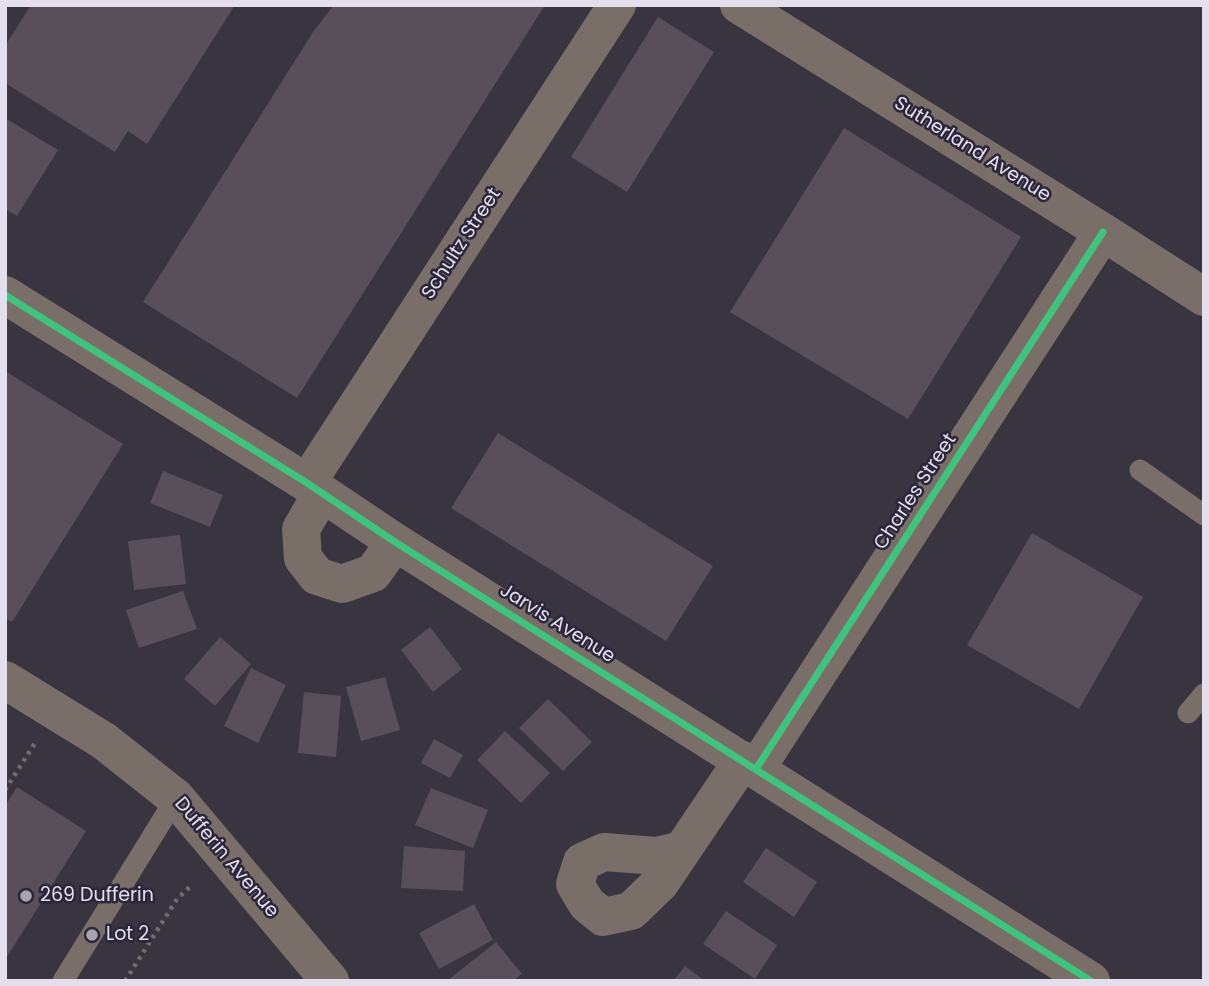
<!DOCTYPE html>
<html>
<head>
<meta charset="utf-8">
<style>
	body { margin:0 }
	#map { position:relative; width:1209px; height:986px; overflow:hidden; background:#383540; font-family:Poppins,sans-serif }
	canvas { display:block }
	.frame { position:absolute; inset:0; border:7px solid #e3dfed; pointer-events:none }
</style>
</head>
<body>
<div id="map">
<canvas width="1209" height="986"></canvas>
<div class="frame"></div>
</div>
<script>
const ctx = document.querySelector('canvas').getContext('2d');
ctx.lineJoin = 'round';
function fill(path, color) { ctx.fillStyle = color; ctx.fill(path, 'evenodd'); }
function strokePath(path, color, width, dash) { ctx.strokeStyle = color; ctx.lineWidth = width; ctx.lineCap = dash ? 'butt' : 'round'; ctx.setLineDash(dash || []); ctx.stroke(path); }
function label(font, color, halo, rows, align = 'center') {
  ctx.font = font + ' Poppins,sans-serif'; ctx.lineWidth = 5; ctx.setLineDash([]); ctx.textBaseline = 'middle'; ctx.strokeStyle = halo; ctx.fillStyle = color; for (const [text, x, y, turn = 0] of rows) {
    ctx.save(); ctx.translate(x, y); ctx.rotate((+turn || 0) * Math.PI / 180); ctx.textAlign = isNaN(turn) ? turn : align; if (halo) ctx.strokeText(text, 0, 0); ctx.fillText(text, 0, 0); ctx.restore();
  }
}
fill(new Path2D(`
	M31,5H235L147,144L128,131L115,152L5,83V46Z
	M334,5H545L297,398L143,302L313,32Z
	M658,17L714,52L627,192L571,157Z
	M5,118L58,150L17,216L5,209Z
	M844,128L1021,237L908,419L730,312Z
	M5,371L123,444L12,622L5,618Z
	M498,433L713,566L666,641L451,508Z
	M163,471L223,495L210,527L150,503Z
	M1032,533L1143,597L1079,709L967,645Z
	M180,535L186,584L134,590L128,541Z
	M183,591L197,629L139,648L126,610Z
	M430,627L462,669L433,692L401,650Z
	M220,637L251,664L215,706L184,679Z
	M251,668L286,685L258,743L224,726Z
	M385,677L400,730L361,741L346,687Z
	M304,692L341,696L336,757L298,753Z
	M548,699L592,742L563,771L519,728Z
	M505,731L550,773L521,803L477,760Z
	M434,739L463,755L450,778L421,763Z
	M17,787L86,831L5,960V806Z
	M431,788L488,810L473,848L415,825Z
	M404,846L465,851L463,891L401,888Z
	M766,848L817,882L794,917L743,882Z
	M474,904L493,940L439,969L419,933Z
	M726,911L777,945L755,979L703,944Z
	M496,942L522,974L513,981H447Z
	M685,966L705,981H673Z`), '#584f5a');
strokePath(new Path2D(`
	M5,790L35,743
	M125,981L177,899L193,884`), '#736b6c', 4.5, [3.5, 5]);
strokePath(new Path2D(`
	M1140,470L1204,515
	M1188,713L1204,694
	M63,981L176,798`), '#796e68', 21);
strokePath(new Path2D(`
	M739,5L1103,232L1204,297
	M5,295L307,483L395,542L1091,981
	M307,483L617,5
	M322,493L301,529L303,558L317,576L342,584L373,573L395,542
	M756,769L1103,232
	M682,850L657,856L604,852L582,862L575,884L587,904L603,917L631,911L660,883L743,760`), '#796e68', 38);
strokePath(new Path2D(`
	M5,680L104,741L176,798L330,981`), '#796e68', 38);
strokePath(new Path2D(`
	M5,295L307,483L395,542L1091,981
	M756,769L1103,232`), '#40c37c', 7);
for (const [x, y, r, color] of [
	[26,896,7,"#a7a4b0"],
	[92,935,7,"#a7a4b0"]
]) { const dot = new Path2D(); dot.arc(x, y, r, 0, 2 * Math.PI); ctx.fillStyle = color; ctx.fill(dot); strokePath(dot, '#2c263b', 2.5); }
label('19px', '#e3dfed', '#2c263b', [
	["Sutherland Avenue",972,150,32],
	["Schultz Street",462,244,-57],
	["Charles Street",916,492,-57],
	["Jarvis Avenue",557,624,32],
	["Dufferin Avenue",226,858,50]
]);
label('19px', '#e3dfed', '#2c263b', [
	["269 Dufferin",40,896],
	["Lot 2",106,935]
], 'left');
</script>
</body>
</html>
